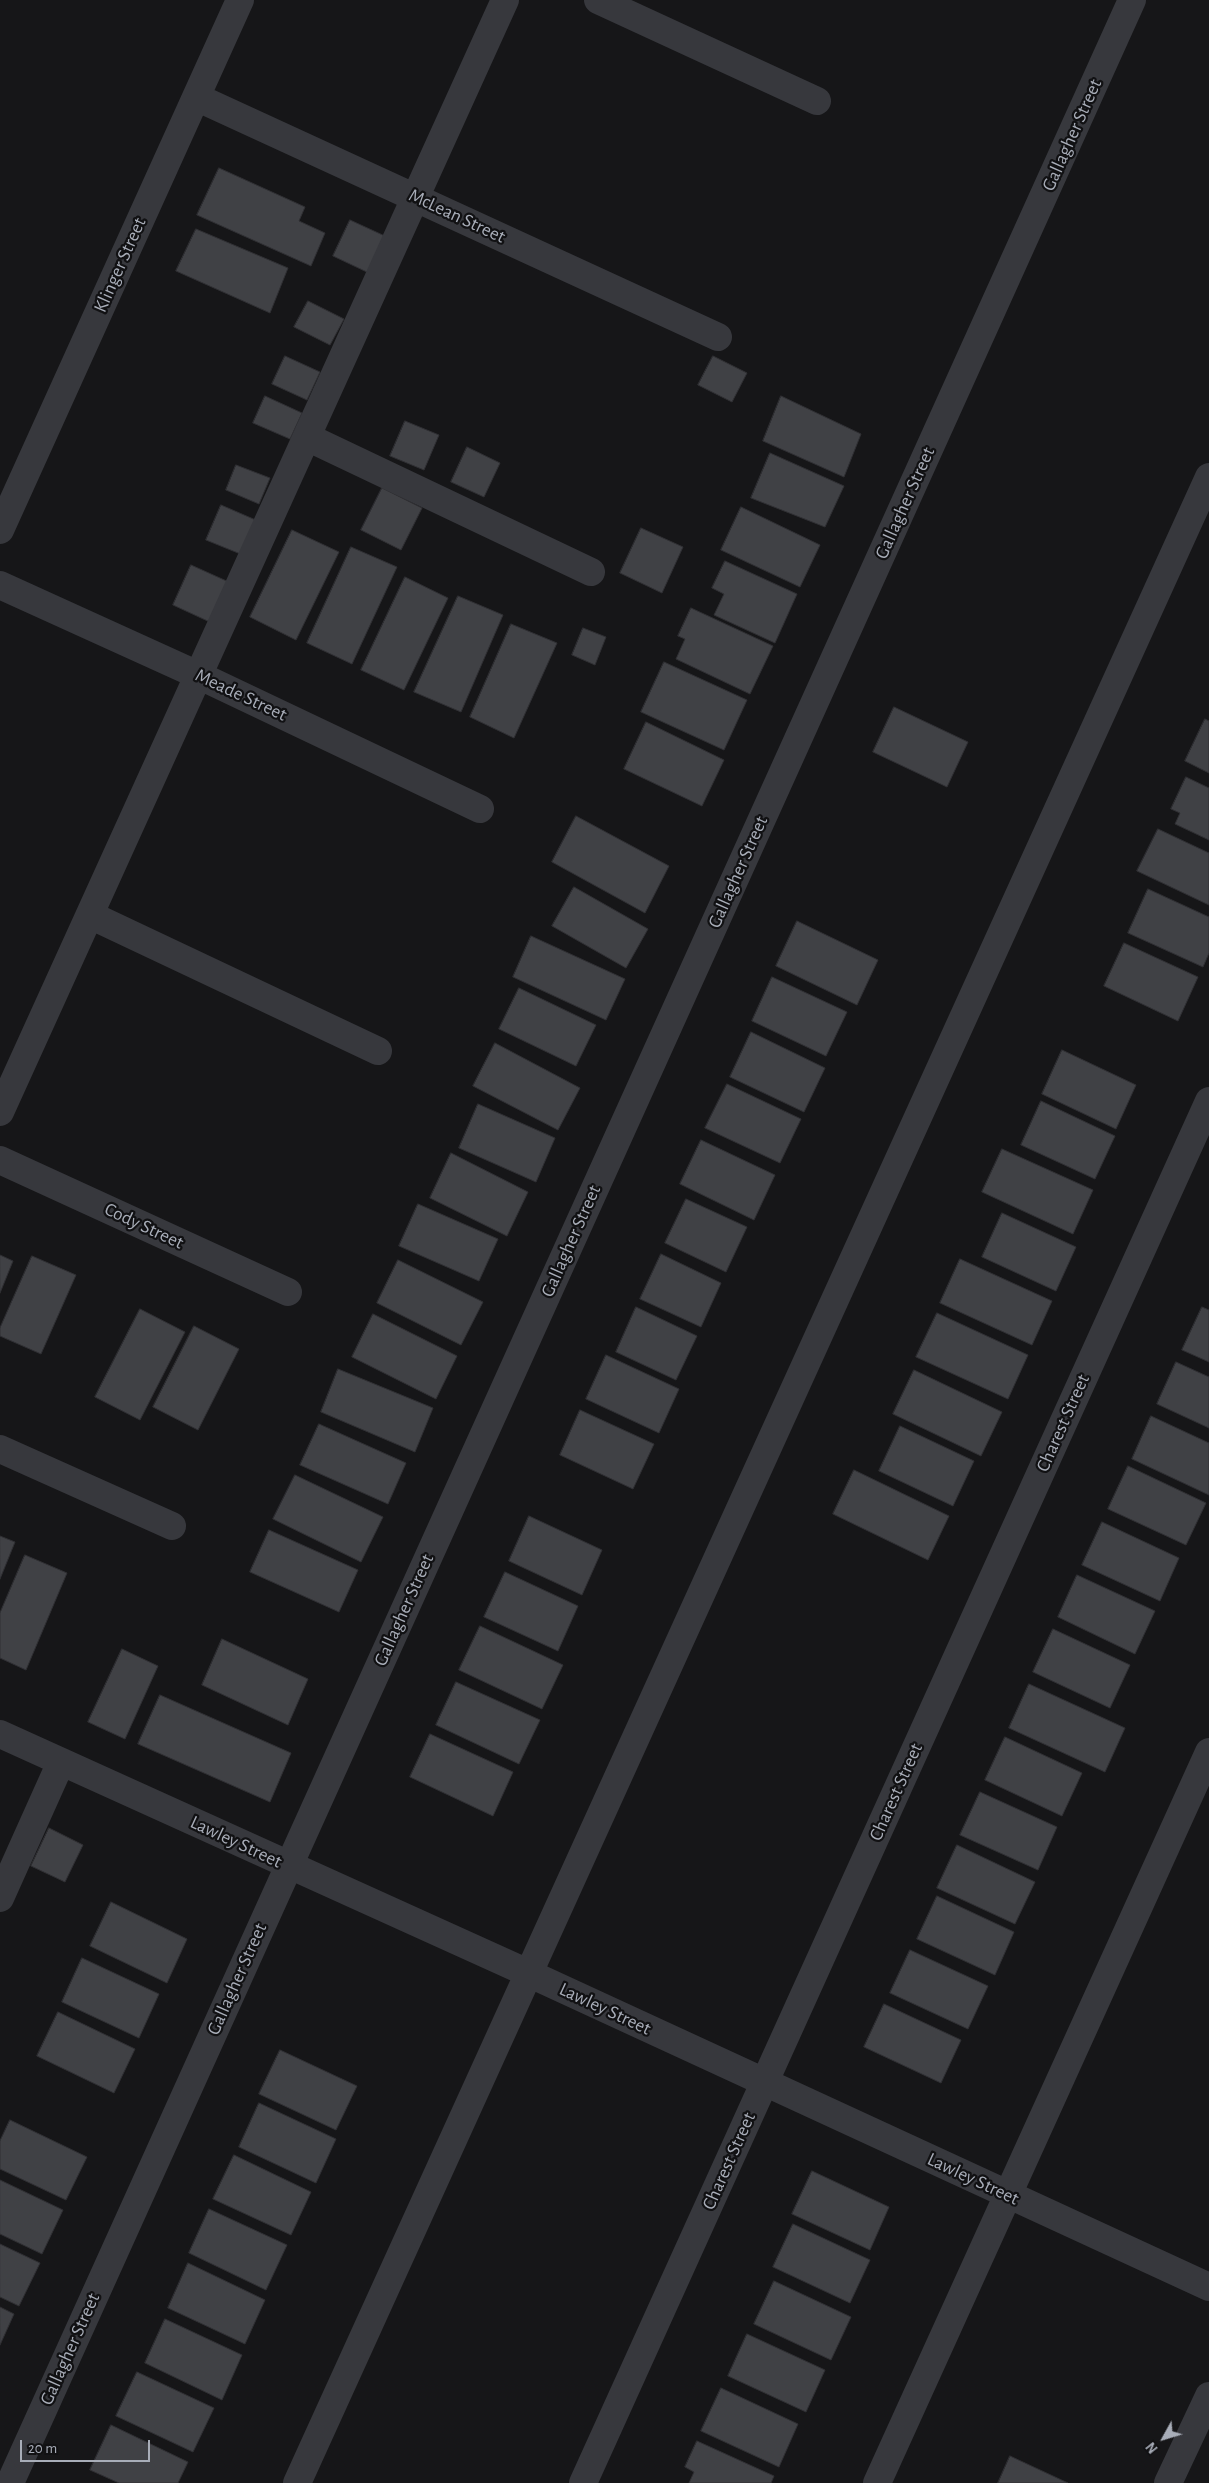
<!DOCTYPE html>
<html>
<head>
<meta charset="utf-8">
<style>
	body { margin:0 }
	#map { position:relative; width:1209px; height:2483px; overflow:hidden; background:#161618; font-family:"Alegreya Sans",sans-serif }
	canvas { display:block }
	.north { position:absolute; left:1139px; top:2413px; width:50px; height:50px; -webkit-text-stroke:4px #111113; paint-order:stroke; rotate:231deg; font-size:14px; font-weight:700; line-height:20px; text-align:center; color:#a8adb8 }
	.north::after { content:''; display:block; margin:auto; width:18px; height:22px; background:#a8adb8; clip-path:polygon(50% 0,100% 100%,50% 72%,0 100%) }
	.scale { position:absolute; left:20px; top:2440px; width:130px; height:22px; box-sizing:border-box; border:2px solid #a8adb8; border-top:0; padding-left:6px; font-size:15px; line-height:18px; white-space:nowrap; color:#a8adb8; -webkit-text-stroke:4px #111113; paint-order:stroke }
</style>
</head>
<body>
<div id="map">
<canvas width="1209" height="2483"></canvas>
<div class="north">N</div>
<div class="scale">20 m</div>
</div>
<script>
const ctx = document.querySelector('canvas').getContext('2d');
ctx.lineJoin = 'round';
function fill(path, color) { ctx.fillStyle = color; ctx.fill(path, 'evenodd'); }
function strokePath(path, color, width, dash) { ctx.strokeStyle = color; ctx.lineWidth = width; ctx.lineCap = dash ? 'butt' : 'round'; ctx.setLineDash(dash || []); ctx.stroke(path); }
function label(font, color, halo, rows, align = 'center') {
  ctx.font = font + ' "Alegreya Sans",sans-serif'; ctx.lineWidth = 4.5; ctx.setLineDash([]); ctx.textBaseline = 'middle'; ctx.strokeStyle = halo; ctx.fillStyle = color; for (const [text, x, y, turn = 0] of rows) {
    ctx.save(); ctx.translate(x, y); ctx.rotate((+turn || 0) * Math.PI / 180); ctx.textAlign = isNaN(turn) ? turn : align; if (halo) ctx.strokeText(text, 0, 0); ctx.fillText(text, 0, 0); ctx.restore();
  }
}
const building = new Path2D(`
	M219,168L305,207L299,221L325,233L311,266L197,215Z
	M350,220L387,237L369,273L333,256Z
	M196,229L288,268L270,313L176,271Z
	M308,301L344,319L330,345L294,327Z
	M285,356L320,372L307,400L272,384Z
	M713,356L747,373L732,402L698,385Z
	M265,396L302,413L290,439L253,423Z
	M781,396L861,434L844,477L763,441Z
	M405,421L439,435L424,470L390,456Z
	M467,447L500,463L484,497L451,482Z
	M770,453L844,486L825,527L751,498Z
	M236,465L270,478L259,504L226,490Z
	M382,488L422,508L401,550L361,530Z
	M221,505L258,521L243,555L206,540Z
	M741,507L820,545L800,587L721,550Z
	M641,528L683,547L662,593L620,573Z
	M292,530L339,552L296,640L250,617Z
	M351,547L397,567L352,664L307,643Z
	M725,561L797,594L775,643L714,615L724,594L712,588Z
	M191,565L231,583L212,623L173,605Z
	M405,577L448,598L404,690L361,670Z
	M458,596L503,615L461,712L414,692Z
	M691,608L773,646L750,694L676,659L685,639L678,636Z
	M511,624L557,643L514,738L470,717Z
	M583,628L606,637L595,665L572,655Z
	M664,662L747,700L724,750L641,712Z
	M894,707L968,742L947,787L873,752Z
	M1205,719L1209,721V773L1185,761Z
	M646,722L724,760L702,806L624,769Z
	M1186,777L1209,788V840L1175,824L1180,813L1171,809Z
	M576,816L669,866L645,913L552,862Z
	M1158,829L1209,853V905L1137,871Z
	M574,887L648,929L626,968L552,926Z
	M1148,889L1209,917V953L1203,967L1128,933Z
	M797,921L878,960L857,1005L776,966Z
	M531,936L625,979L606,1020L513,977Z
	M1124,943L1198,977L1178,1021L1104,986Z
	M772,977L847,1012L826,1056L752,1021Z
	M519,988L596,1025L576,1066L499,1029Z
	M751,1032L825,1068L804,1112L730,1077Z
	M495,1043L580,1088L558,1130L473,1086Z
	M1062,1050L1136,1085L1116,1129L1042,1094Z
	M727,1084L801,1119L780,1163L705,1128Z
	M1041,1101L1115,1136L1095,1179L1021,1145Z
	M478,1104L555,1138L536,1182L459,1148Z
	M701,1140L775,1175L754,1220L680,1184Z
	M1002,1149L1093,1190L1073,1234L982,1192Z
	M451,1153L528,1192L507,1236L430,1198Z
	M686,1199L747,1227L726,1272L665,1243Z
	M418,1204L498,1239L479,1281L399,1246Z
	M1002,1213L1076,1247L1056,1291L982,1257Z
	M661,1254L721,1283L701,1327L640,1299Z
	M0,1255L13,1261L0,1293Z
	M32,1256L76,1275L41,1354L0,1336V1328Z
	M960,1259L1052,1301L1032,1345L940,1303Z
	M398,1260L483,1302L461,1345L377,1303Z
	M636,1307L697,1336L676,1380L616,1352Z
	M1202,1307L1209,1310V1362L1182,1350Z
	M140,1309L185,1332L140,1420L95,1397Z
	M937,1313L1028,1355L1008,1399L916,1357Z
	M373,1314L457,1356L436,1399L352,1357Z
	M194,1326L239,1349L198,1430L153,1407Z
	M606,1355L679,1389L659,1433L586,1399Z
	M1176,1362L1209,1377V1428L1157,1404Z
	M338,1369L433,1408L415,1452L321,1412Z
	M914,1370L1002,1412L981,1456L893,1414Z
	M580,1410L654,1444L633,1489L560,1455Z
	M1151,1416L1209,1443V1495L1132,1459Z
	M319,1424L406,1463L388,1504L300,1465Z
	M900,1426L974,1461L953,1506L879,1471Z
	M1128,1466L1206,1503L1186,1545L1108,1509Z
	M854,1470L949,1516L928,1560L833,1514Z
	M295,1475L383,1517L361,1562L273,1519Z
	M529,1516L602,1550L582,1595L509,1561Z
	M1102,1522L1179,1558L1160,1601L1082,1565Z
	M269,1530L358,1570L339,1612L250,1572Z
	M0,1536L15,1542L0,1579Z
	M25,1555L67,1573L26,1670L0,1658V1613Z
	M505,1572L578,1606L558,1651L484,1617Z
	M1077,1575L1155,1611L1135,1654L1058,1617Z
	M480,1626L563,1665L542,1709L459,1670Z
	M1053,1629L1130,1665L1110,1708L1033,1672Z
	M222,1639L308,1679L288,1725L202,1685Z
	M122,1649L158,1666L125,1739L88,1722Z
	M456,1682L540,1720L519,1764L436,1725Z
	M1029,1684L1125,1728L1105,1772L1009,1728Z
	M160,1695L291,1753L270,1802L138,1744Z
	M430,1734L513,1772L493,1816L410,1777Z
	M1005,1737L1082,1773L1062,1816L985,1780Z
	M980,1792L1057,1827L1038,1870L960,1835Z
	M49,1828L83,1845L65,1882L31,1866Z
	M957,1845L1035,1882L1015,1924L937,1888Z
	M937,1896L1014,1932L995,1975L917,1939Z
	M111,1902L187,1939L167,1983L90,1946Z
	M910,1950L988,1986L968,2029L890,1993Z
	M82,1958L159,1994L139,2038L62,2002Z
	M884,2004L961,2040L941,2083L864,2047Z
	M58,2012L135,2049L114,2093L37,2056Z
	M280,2050L357,2086L336,2130L259,2094Z
	M259,2103L336,2139L316,2183L239,2147Z
	M10,2120L87,2157L66,2200L0,2169V2141Z
	M234,2155L311,2192L291,2235L213,2199Z
	M812,2171L889,2207L870,2250L792,2214Z
	M0,2180L63,2210L42,2254L0,2234Z
	M209,2209L287,2245L266,2290L189,2253Z
	M793,2224L870,2260L850,2303L773,2267Z
	M0,2244L40,2263L19,2306L0,2297Z
	M188,2263L265,2300L245,2344L168,2308Z
	M774,2281L851,2317L831,2360L754,2324Z
	M0,2307L14,2314L0,2345Z
	M165,2319L242,2355L222,2400L145,2363Z
	M747,2334L825,2370L806,2412L728,2376Z
	M137,2372L214,2408L193,2452L116,2416Z
	M721,2388L798,2424L779,2467L701,2431Z
	M111,2425L188,2462L178,2483H119L90,2470Z
	M697,2441L774,2476L771,2483H689L694,2472L685,2467Z
	M1010,2456L1068,2483H998Z`);
fill(building, '#404145');
strokePath(building, '#303034', 1);
strokePath(new Path2D(`
	M598,0L817,101
	M196,97L718,337
	M307,437L591,572
	M0,530L240,0
	M0,585L198,675L480,809
	M90,915L378,1051
	M0,1112L505,0
	M0,1160L288,1292
	M0,1449L172,1526
	M0,1734L528,1973L1209,2287
	M0,1898L61,1762
	M10,2483L1132,0
	M297,2483L1209,477
	M583,2483L1209,1101
	M877,2483L1209,1752
	M1168,2483L1209,2396`), '#37383d', 28);
label('19px', '#a8adb8', '#111113', [
	["Gallagher Street",1072,135,-66],
	["McLean Street",457,216,25],
	["Klinger Street",120,265,-66],
	["Gallagher Street",905,503,-66],
	["Meade Street",241,695,25],
	["Gallagher Street",738,872,-66],
	["Cody Street",144,1226,25],
	["Gallagher Street",571,1241,-66],
	["Charest Street",1063,1423,-66],
	["Gallagher Street",404,1610,-66],
	["Charest Street",896,1792,-66],
	["Lawley Street",236,1842,25],
	["Gallagher Street",237,1979,-66],
	["Lawley Street",605,2009,25],
	["Charest Street",729,2161,-66],
	["Lawley Street",973,2179,25],
	["Gallagher Street",70,2349,-66]
]);
</script>
</body>
</html>
